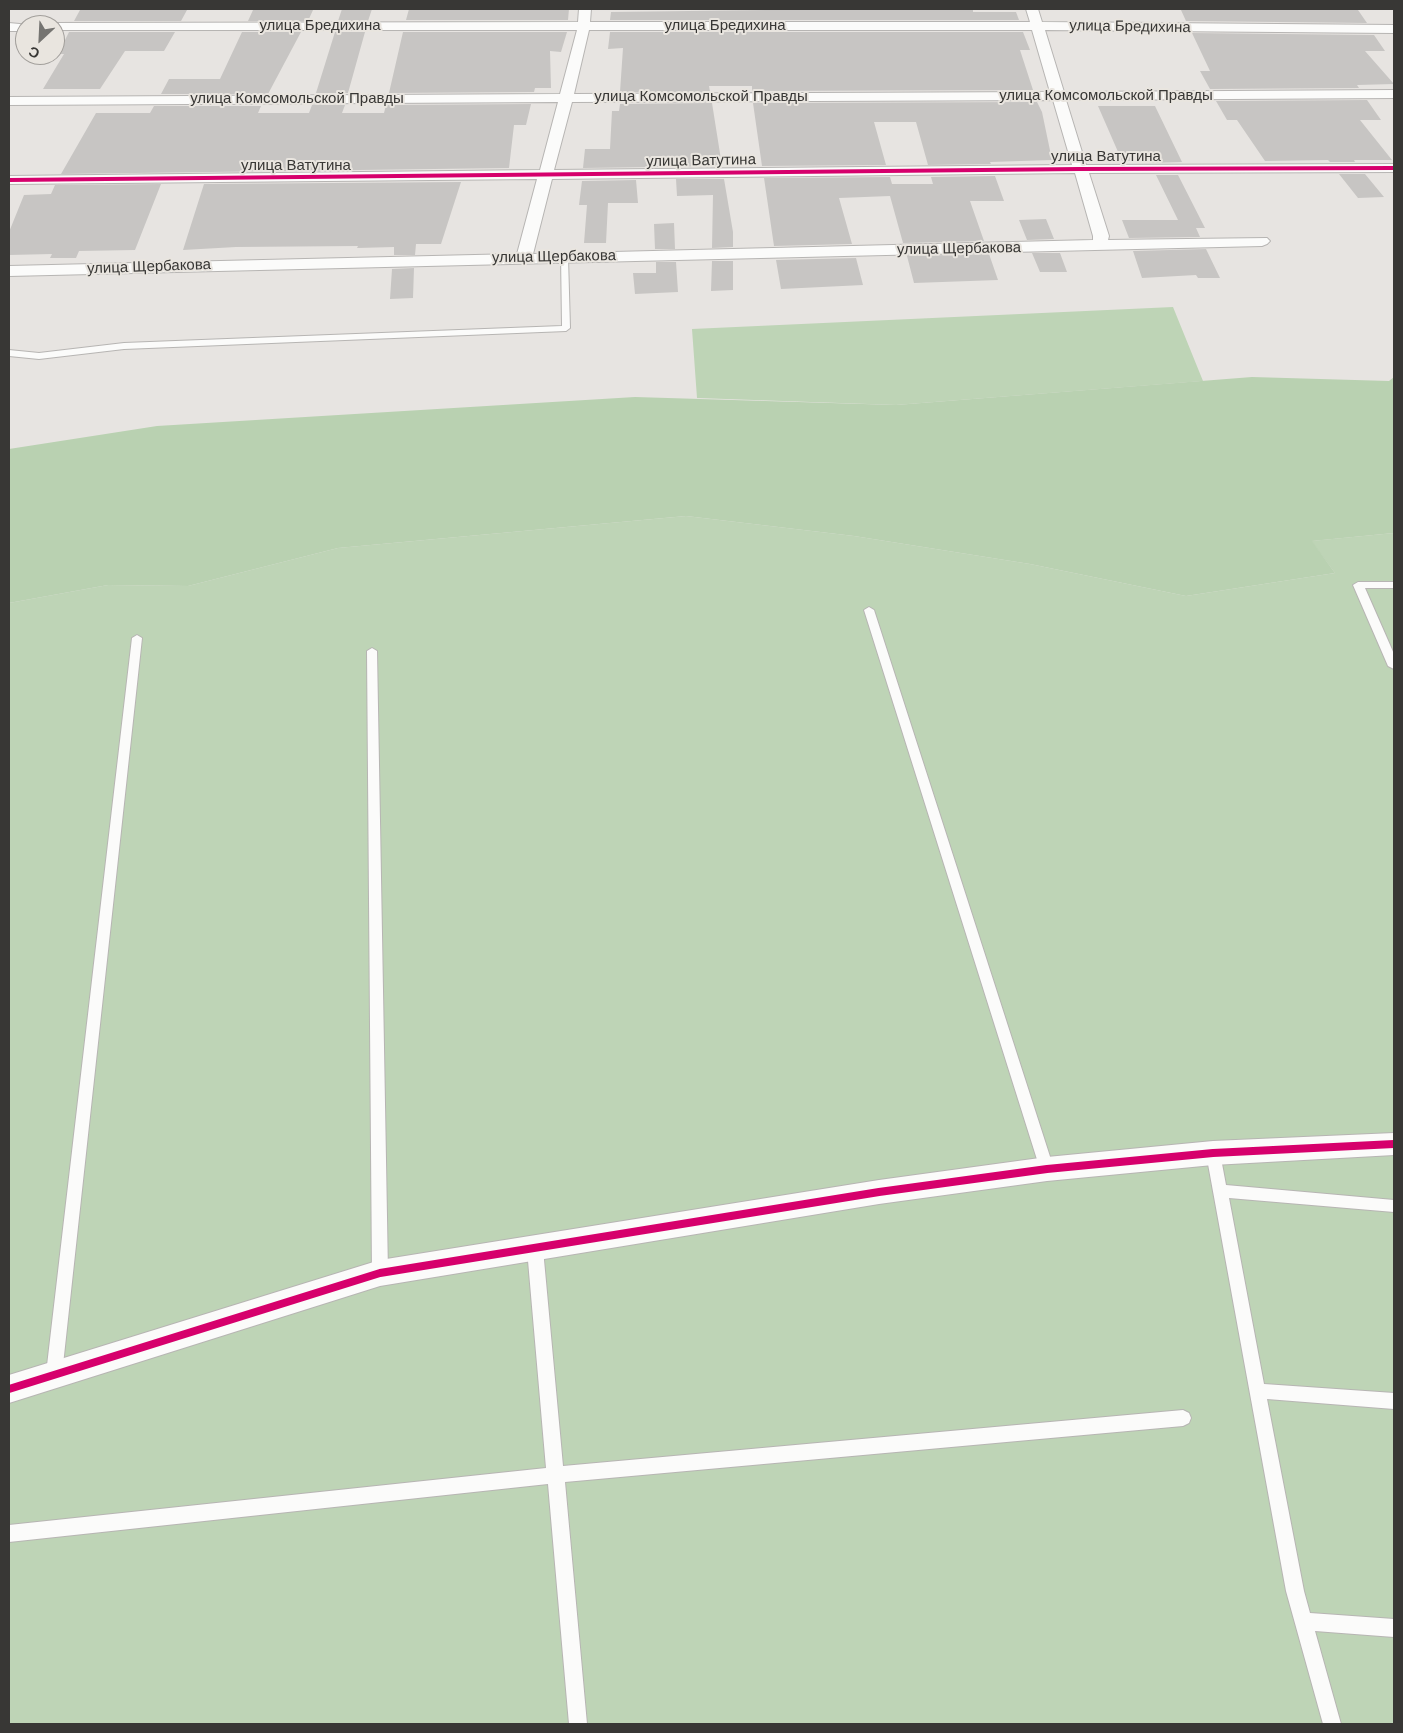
<!DOCTYPE html>
<html>
<head>
<meta charset="utf-8">
<style>
	body { margin:0 }
	#map { position:relative; width:1403px; height:1733px; overflow:hidden; background:#e7e4e1; font-family:Helvetica,sans-serif }
	canvas { display:block }
	.frame { position:absolute; inset:0; border:10px solid #383735; pointer-events:none }
	.north { position:absolute; left:15px; top:15px; width:50px; height:50px; box-sizing:border-box; background:#e9e5df; border:1px solid #a29f9b; border-radius:50%; rotate:205deg; font-size:14px; font-weight:700; line-height:20px; text-align:center; color:#383735 }
	.north::after { content:''; display:block; margin:auto; width:18px; height:22px; background:#757471; clip-path:polygon(50% 0,100% 100%,50% 72%,0 100%) }
</style>
</head>
<body>
<div id="map">
<canvas width="1403" height="1733"></canvas>
<div class="frame"></div>
<div class="north">С</div>
</div>
<script>
const ctx = document.querySelector('canvas').getContext('2d');
ctx.lineJoin = 'round';
function fill(path, color) { ctx.fillStyle = color; ctx.fill(path, 'evenodd'); }
function strokePath(path, color, width, dash) { ctx.strokeStyle = color; ctx.lineWidth = width; ctx.lineCap = dash ? 'butt' : 'round'; ctx.setLineDash(dash || []); ctx.stroke(path); }
function label(font, color, halo, rows, align = 'center') {
  ctx.font = font + ' Helvetica,sans-serif'; ctx.lineWidth = 4; ctx.setLineDash([]); ctx.textBaseline = 'middle'; ctx.strokeStyle = halo; ctx.fillStyle = color; for (const [text, x, y, turn = 0] of rows) {
    ctx.save(); ctx.translate(x, y); ctx.rotate((+turn || 0) * Math.PI / 180); ctx.textAlign = isNaN(turn) ? turn : align; if (halo) ctx.strokeText(text, 0, 0); ctx.fillText(text, 0, 0); ctx.restore();
  }
}
fill(new Path2D(`
	M1173,307L1203,381L896,405L697,398L692,329Z
	M686,516L854,536L1030,564L1186,596L1335,573L1311,541L1394,533V1724H9V603L108,585L188,586L338,548Z`), '#bed4b6');
fill(new Path2D(`
	M1252,377L1389,381L1394,377V533L1312,541L1335,573L1186,596L1030,564L854,536L686,516L338,548L188,586L108,585L9,603V449L157,426L635,397L896,405Z`), '#b9d1b1');
fill(new Path2D(`
	M342,9H372L368,21H338Z
	M409,9H569L568,20H406Z
	M767,9H973V12H1016L1019,20H610L611,12L767,10Z
	M1256,9L1358,10L1367,23L1186,21L1181,10Z
	M80,10H187L181,21H74Z
	M253,10H313L308,21H248Z
	M69,32H175L164,51H125L100,89H43L64,54H58Z
	M242,32H301L268,94H161L169,79H220Z
	M335,32H365L348,93H316Z
	M403,32H567L561,52L550,51L551,88H535L534,92L389,93Z
	M610,32H1023L1030,50H1020L1033,90L752,91V86H709L710,92H620L623,48L608,49Z
	M1192,33L1374,35L1385,51H1365L1394,84L1357,85L1359,88L1210,89L1200,71H1210Z
	M1367,100L1381,120H1360L1392,160H1354L1355,162H1330L1328,160L1265,161L1237,120H1227L1216,101Z
	M1037,102L1042,112L1052,160L990,162L991,164L928,165L916,122H874L886,165L762,166L753,103Z
	M712,103L722,166L583,168L585,149H610L612,111H619L620,104Z
	M531,104L526,125H514L509,168L61,174L96,113H150L154,106H261L258,113H309L312,105H345L342,113H384L386,105Z
	M1098,106H1155L1182,162L1150,163L1149,161H1122Z
	M1339,174H1365L1384,197L1358,198Z
	M1156,175H1178L1205,228H1196L1200,237L1129,238L1122,220H1178Z
	M995,176L1004,201H970L984,241L903,243L890,196L839,198L852,244L774,246L764,178L890,177L892,184H933L931,177Z
	M676,179H724L733,232V247L712,248L713,195L677,196Z
	M636,180L638,203H608L606,243H584L587,205H579L582,181Z
	M461,182L441,244H416L415,255H394V247L357,248L358,246L236,247L183,250L204,184Z
	M161,184L135,250L79,251L76,258H50L52,254L9,255V232L24,195L51,194L55,185Z
	M1046,219L1054,239L1027,240L1019,220Z
	M674,223L675,249H655L654,224Z
	M1206,249L1220,278H1198L1196,275L1142,278L1133,251Z
	M1032,253H1060L1067,272H1040Z
	M989,254L998,280L914,283L907,256Z
	M856,258L863,285L781,289L776,260Z
	M712,261H733V290L711,291Z
	M656,262H676L678,292L635,294L633,273H656Z
	M414,268L413,298L390,299L392,269Z`), '#c7c5c3');
const service = new Path2D(`
	M561,255L568,257L570,328L566,331L124,349L39,359L9,356V350L39,353L124,343L562,326Z
	M1358,582H1394V588H1365L1394,654V669L1388,666L1353,585Z
	M869,607L874,610L1054,1169L1052,1173L1047,1175L1042,1173L1040,1169L864,610Z
	M137,635L142,638L62,1374L60,1379L54,1381L48,1379L46,1374L132,638Z
	M372,648L377,651L388,1273L385,1278L380,1280L375,1278L372,1273L367,651Z
	M1213,1147L1218,1149L1220,1153L1226,1185L1394,1200V1212L1229,1198L1264,1384L1394,1393V1409L1267,1399L1304,1591L1310,1613L1394,1619V1637L1315,1631L1341,1724H1323L1286,1591L1206,1153L1208,1149Z
	M535,1242L540,1244L543,1249L563,1466L1183,1410L1189,1413L1191,1418L1189,1423L1183,1426L565,1482L587,1724H569L548,1484L9,1542V1525L546,1468L527,1249L530,1244Z`);
const minor = new Path2D(`
	M579,9H591L590,22H1030L1026,9H1038L1042,22L1394,25V33L1045,30L1064,92L1394,90V98L1066,100L1086,165L1394,164V172L1089,173L1109,236L1108,240L1267,238L1270,241L1267,244L1262,246L9,276V266L517,254L537,179L9,184V176L540,170L558,102L9,105V97L560,94L577,30H55V25H49L51,23L578,22ZM589,30H1032L1050,92L574,94ZM1053,100L1072,165L554,170L572,102ZM1075,173L1093,236V240L533,254L552,179Z
	M9,23L30,25H25V31H9Z
	M1394,1133V1155L1213,1165L1047,1181L879,1204L380,1286L9,1403V1375L380,1260L879,1180L1047,1157L1213,1141Z`);
strokePath(service, '#b7b5b3', 2);
strokePath(minor, '#b7b5b3', 2);
fill(service, '#fbfbfa');
fill(minor, '#fbfbfa');
strokePath(new Path2D(`
	M9,180L1079,169L1394,168`), '#d6006c', 4);
strokePath(new Path2D(`
	M9,1389L380,1273L879,1192L1047,1169L1213,1153L1394,1144`), '#d6006c', 8);
label('15px', '#383735', '#e9e5df', [
	["улица Бредихина",320,26],
	["улица Бредихина",725,26],
	["улица Бредихина",1130,27,1],
	["улица Комсомольской Правды",1106,96],
	["улица Комсомольской Правды",701,97],
	["улица Комсомольской Правды",297,99],
	["улица Ватутина",1106,157],
	["улица Ватутина",701,161,-1],
	["улица Ватутина",296,166],
	["улица Щербакова",959,249,-1],
	["улица Щербакова",554,257,-1],
	["улица Щербакова",149,267,-2]
]);
</script>
</body>
</html>
